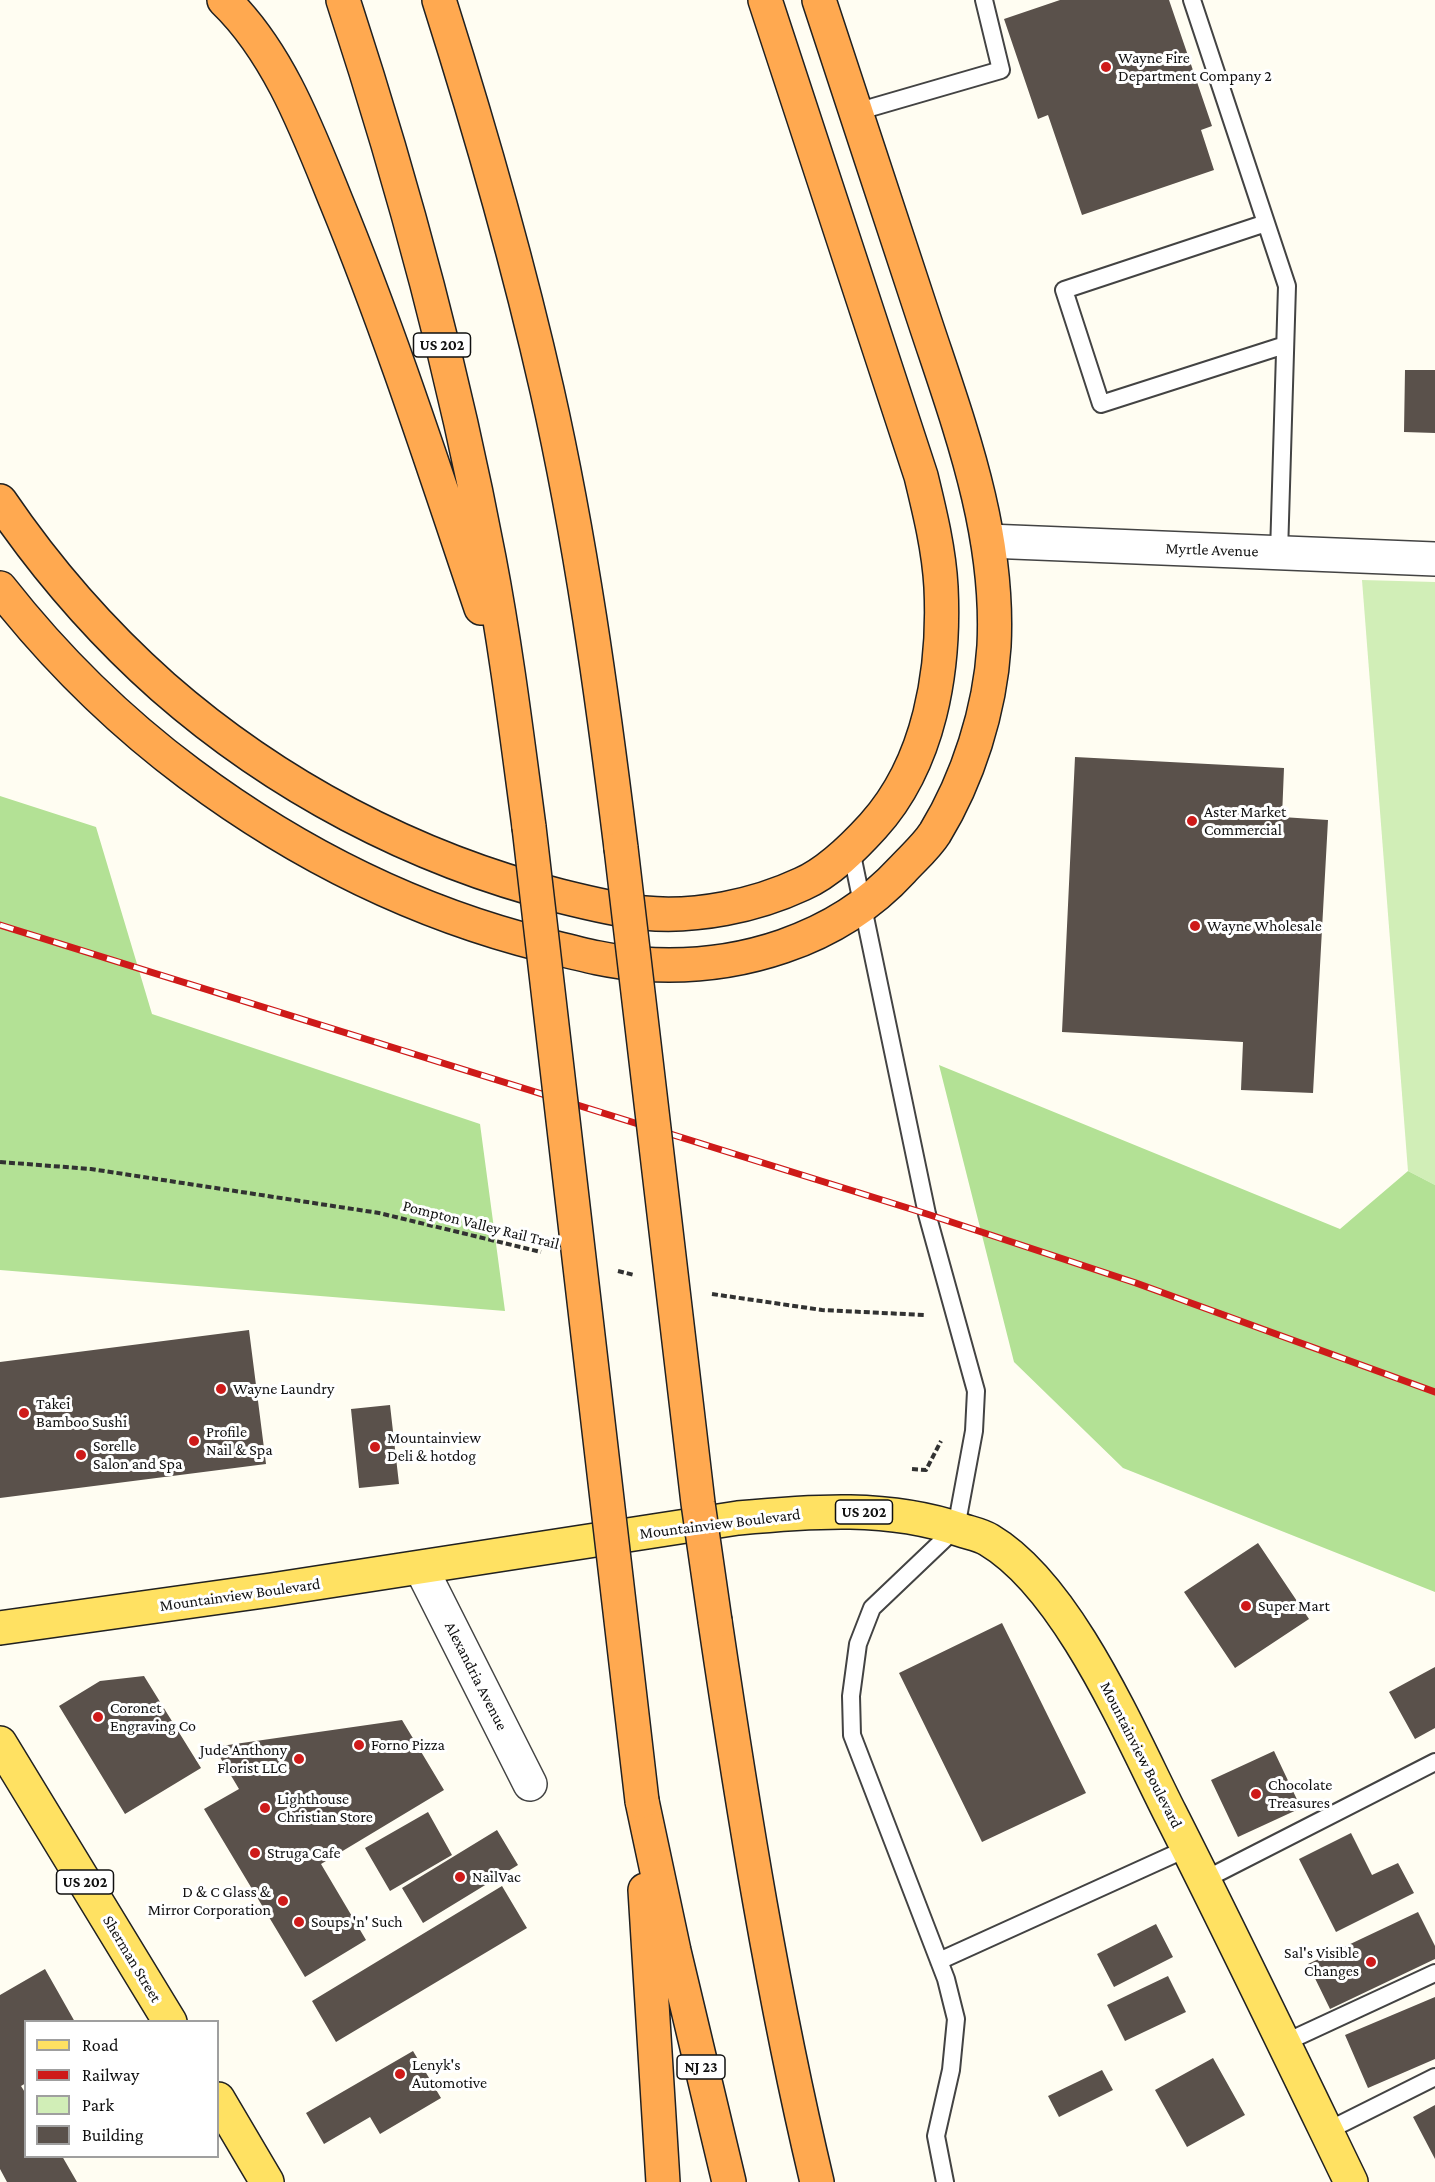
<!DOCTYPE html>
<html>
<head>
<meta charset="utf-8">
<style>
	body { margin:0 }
	#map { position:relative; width:1435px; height:2182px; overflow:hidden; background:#fffdf2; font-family:"Crimson Pro",serif }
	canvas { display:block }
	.legend { position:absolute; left:24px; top:2020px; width:195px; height:138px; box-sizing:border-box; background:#fff; border:2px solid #9f9f9f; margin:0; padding:8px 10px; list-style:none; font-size:18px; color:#101010 }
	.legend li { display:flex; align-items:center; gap:12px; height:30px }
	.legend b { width:30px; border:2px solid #9f9f9f }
</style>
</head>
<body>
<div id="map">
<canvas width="1435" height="2182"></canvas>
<ul class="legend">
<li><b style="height:8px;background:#ffe162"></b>Road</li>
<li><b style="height:8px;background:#ce1a19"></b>Railway</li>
<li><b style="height:16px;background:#d1eeb7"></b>Park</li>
<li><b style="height:16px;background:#5a514b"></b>Building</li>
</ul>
</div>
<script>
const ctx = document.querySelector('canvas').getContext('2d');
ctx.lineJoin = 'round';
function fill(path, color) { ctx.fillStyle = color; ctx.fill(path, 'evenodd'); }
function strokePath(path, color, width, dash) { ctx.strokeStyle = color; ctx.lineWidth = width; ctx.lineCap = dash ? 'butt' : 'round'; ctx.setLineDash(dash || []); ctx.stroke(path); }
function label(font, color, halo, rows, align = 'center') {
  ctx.font = font + ' "Crimson Pro",serif'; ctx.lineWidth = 6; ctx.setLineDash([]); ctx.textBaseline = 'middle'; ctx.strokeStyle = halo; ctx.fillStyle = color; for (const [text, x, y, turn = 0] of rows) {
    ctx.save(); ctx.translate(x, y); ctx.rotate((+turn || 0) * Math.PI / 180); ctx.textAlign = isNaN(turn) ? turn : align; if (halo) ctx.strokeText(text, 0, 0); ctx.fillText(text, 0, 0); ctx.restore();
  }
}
fill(new Path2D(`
	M1362,580L1435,582V1185L1408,1171Z`), '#d1eeb7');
fill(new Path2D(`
	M0,796L96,827L152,1014L480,1124L505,1311L0,1270Z
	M939,1065L1340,1229L1408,1171L1435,1185V1592L1123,1468L1014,1362Z`), '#b3e195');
fill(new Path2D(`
	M1060,0H1169L1212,126L1201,130L1214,170L1082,215L1048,115L1038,119L1004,19Z
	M1405,370H1435V433L1404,432Z
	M1075,757L1284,768L1282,817L1328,820L1313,1093L1241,1090L1243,1042L1062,1032Z
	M249,1330L266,1464L0,1498V1362Z
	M390,1405L399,1484L359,1488L351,1409Z
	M1258,1543L1309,1619L1235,1668L1184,1592Z
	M1002,1623L1086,1793L982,1842L899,1673Z
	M1435,1667V1728L1415,1739L1389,1692Z
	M144,1676L201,1768L125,1814L59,1706L100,1681Z
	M402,1720L444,1790L321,1864L366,1940L305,1977L204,1809L239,1789L214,1747Z
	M1274,1751L1301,1808L1238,1837L1211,1780Z
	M428,1812L452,1855L390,1891L365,1848Z
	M497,1830L518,1865L423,1923L402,1888Z
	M1351,1833L1372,1875L1398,1863L1414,1893L1336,1932L1299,1859Z
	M502,1886L527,1928L336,2042L312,2001Z
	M1418,1912L1435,1946V1959L1330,2009L1308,1964Z
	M1156,1924L1173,1957L1114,1987L1097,1954Z
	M45,1969L75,2022H26V2083L21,2086L26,2094V2156H62L77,2182H7L0,2169V1995Z
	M1168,1976L1186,2012L1125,2041L1107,2005Z
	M1435,1997V2059L1368,2088L1345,2035Z
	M413,2051L441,2098L380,2134L370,2117L324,2144L306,2113Z
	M1213,2058L1245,2115L1187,2147L1155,2090Z
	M1102,2070L1113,2090L1059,2117L1048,2096Z
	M1435,2105V2159L1413,2117Z`), '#5a514b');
const lane = new Path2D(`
	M1192,0L1287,286L1279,553
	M856,112L1001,70L984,0
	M1266,223L1064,290L1101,404L1285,345
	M851,850L927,1214L976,1391L974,1431L956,1528L872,1608L858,1644L851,1696L852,1735L946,1979L956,2019L951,2070L936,2136L945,2182
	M1204,1880L1435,1762
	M939,1961L1188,1848
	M1284,2043L1435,1973
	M1327,2131L1435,2077`);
const street = new Path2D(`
	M988,541L1435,559
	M421,1568L530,1784`);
const primary = new Path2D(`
	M0,1628L271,1590L738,1518C812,1511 889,1505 961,1530C970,1533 981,1535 989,1540C1068,1587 1129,1732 1170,1813C1232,1935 1291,2058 1351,2182
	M0,1743L170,2022
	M218,2099L267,2182`);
const highway = new Path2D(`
	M224,0C279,53 308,132 336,201C391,335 435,472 481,608
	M343,0C403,183 453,369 489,558C506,647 517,737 529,827
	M439,0C480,129 517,258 547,390C581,541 602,694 621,848
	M0,501C47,570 101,632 163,687C276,786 414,859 560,896C588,903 616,910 644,913C696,918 755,906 802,884C829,872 853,848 873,826C930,763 945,670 941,587C939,550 930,513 921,476L765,0
	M0,588C55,658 119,721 190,774C296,853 416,913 544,945C576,953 609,962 641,964C737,971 837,941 902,870C913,858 926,847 935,833C968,779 990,710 994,646C1000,528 957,420 921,310C887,207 853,103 819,0
	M715,1621C743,1810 773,1997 817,2182
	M642,1801L674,1951L729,2182
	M645,1890L663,2182`);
strokePath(lane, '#434343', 20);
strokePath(street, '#434343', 36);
strokePath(primary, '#212121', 36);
strokePath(highway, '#212121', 36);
strokePath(new Path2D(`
	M0,1162L91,1169L379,1213L541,1252
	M618,1271L634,1275
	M712,1294L822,1310L925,1315
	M912,1469L926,1470L941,1441`), '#323232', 4, [6, 3]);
strokePath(lane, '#fff', 16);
strokePath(street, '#fff', 33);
strokePath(primary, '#ffe162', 33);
strokePath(highway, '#ffa950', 33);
const rail = new Path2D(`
	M0,925L927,1214L1136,1283L1435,1392`);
strokePath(rail, '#ce1a19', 7);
strokePath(rail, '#fff', 4.5, [14]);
const highwayBridge = new Path2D(`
	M529,827L642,1801
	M621,848L698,1503L715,1621`);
strokePath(highwayBridge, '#212121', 36, []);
strokePath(highwayBridge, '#ffa950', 33);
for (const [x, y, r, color] of [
	[1106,67,6,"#ce1a19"],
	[1192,821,6,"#ce1a19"],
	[1195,926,6,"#ce1a19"],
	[221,1389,6,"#ce1a19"],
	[24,1413,6,"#ce1a19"],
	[194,1441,6,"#ce1a19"],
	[375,1447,6,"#ce1a19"],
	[81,1455,6,"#ce1a19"],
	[1246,1606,6,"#ce1a19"],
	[98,1717,6,"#ce1a19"],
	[359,1745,6,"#ce1a19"],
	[299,1759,6,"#ce1a19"],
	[1256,1794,6,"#ce1a19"],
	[265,1808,6,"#ce1a19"],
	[255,1853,6,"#ce1a19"],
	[460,1877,6,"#ce1a19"],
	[283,1901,6,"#ce1a19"],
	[299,1922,6,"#ce1a19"],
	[1371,1962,6,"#ce1a19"],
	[400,2074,6,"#ce1a19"]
]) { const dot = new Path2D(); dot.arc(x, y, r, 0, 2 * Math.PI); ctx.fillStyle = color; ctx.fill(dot); strokePath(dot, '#fff', 2); }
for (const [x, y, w] of [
	[442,345,57],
	[864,1512,57],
	[85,1882,57],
	[701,2067,48]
]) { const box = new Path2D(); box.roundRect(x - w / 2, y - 12, w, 24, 4.5); ctx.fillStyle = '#fff'; ctx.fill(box); strokePath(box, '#101010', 1.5); }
label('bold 15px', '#101010', null, [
	["US 202",442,345],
	["US 202",864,1512],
	["US 202",85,1882],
	["NJ 23",701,2067]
]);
label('16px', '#101010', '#fff', [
	["Wayne Fire",1118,58],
	["Department Company 2",1118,76],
	["Aster Market",1204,812],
	["Commercial",1204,830],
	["Wayne Wholesale",1207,926],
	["Wayne Laundry",233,1389],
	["Takei",36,1404],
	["Bamboo Sushi",36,1422],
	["Profile",206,1432],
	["Nail & Spa",206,1450],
	["Mountainview",387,1438],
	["Deli & hotdog",387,1456],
	["Sorelle",93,1446],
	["Salon and Spa",93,1464],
	["Super Mart",1258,1606],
	["Coronet",110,1708],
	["Engraving Co",110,1726],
	["Forno Pizza",371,1745],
	["Jude Anthony",287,1750,"right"],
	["Florist LLC",287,1768,"right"],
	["Chocolate",1268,1785],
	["Treasures",1268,1803],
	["Lighthouse",277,1799],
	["Christian Store",277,1817],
	["Struga Cafe",267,1853],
	["NailVac",472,1877],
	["D & C Glass &",271,1892,"right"],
	["Mirror Corporation",271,1910,"right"],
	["Soups 'n' Such",311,1922],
	["Sal's Visible",1359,1953,"right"],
	["Changes",1359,1971,"right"],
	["Lenyk's",412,2065],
	["Automotive",412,2083]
], 'left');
label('16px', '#101010', '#fff', [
	["Myrtle Avenue",1212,550,2],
	["Pompton Valley Rail Trail",481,1225,14],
	["Mountainview Boulevard",720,1524,-7],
	["Mountainview Boulevard",240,1595,-8],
	["Alexandria Avenue",476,1676,63],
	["Mountainview Boulevard",1141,1755,63],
	["Sherman Street",132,1959,59]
]);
</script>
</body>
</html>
